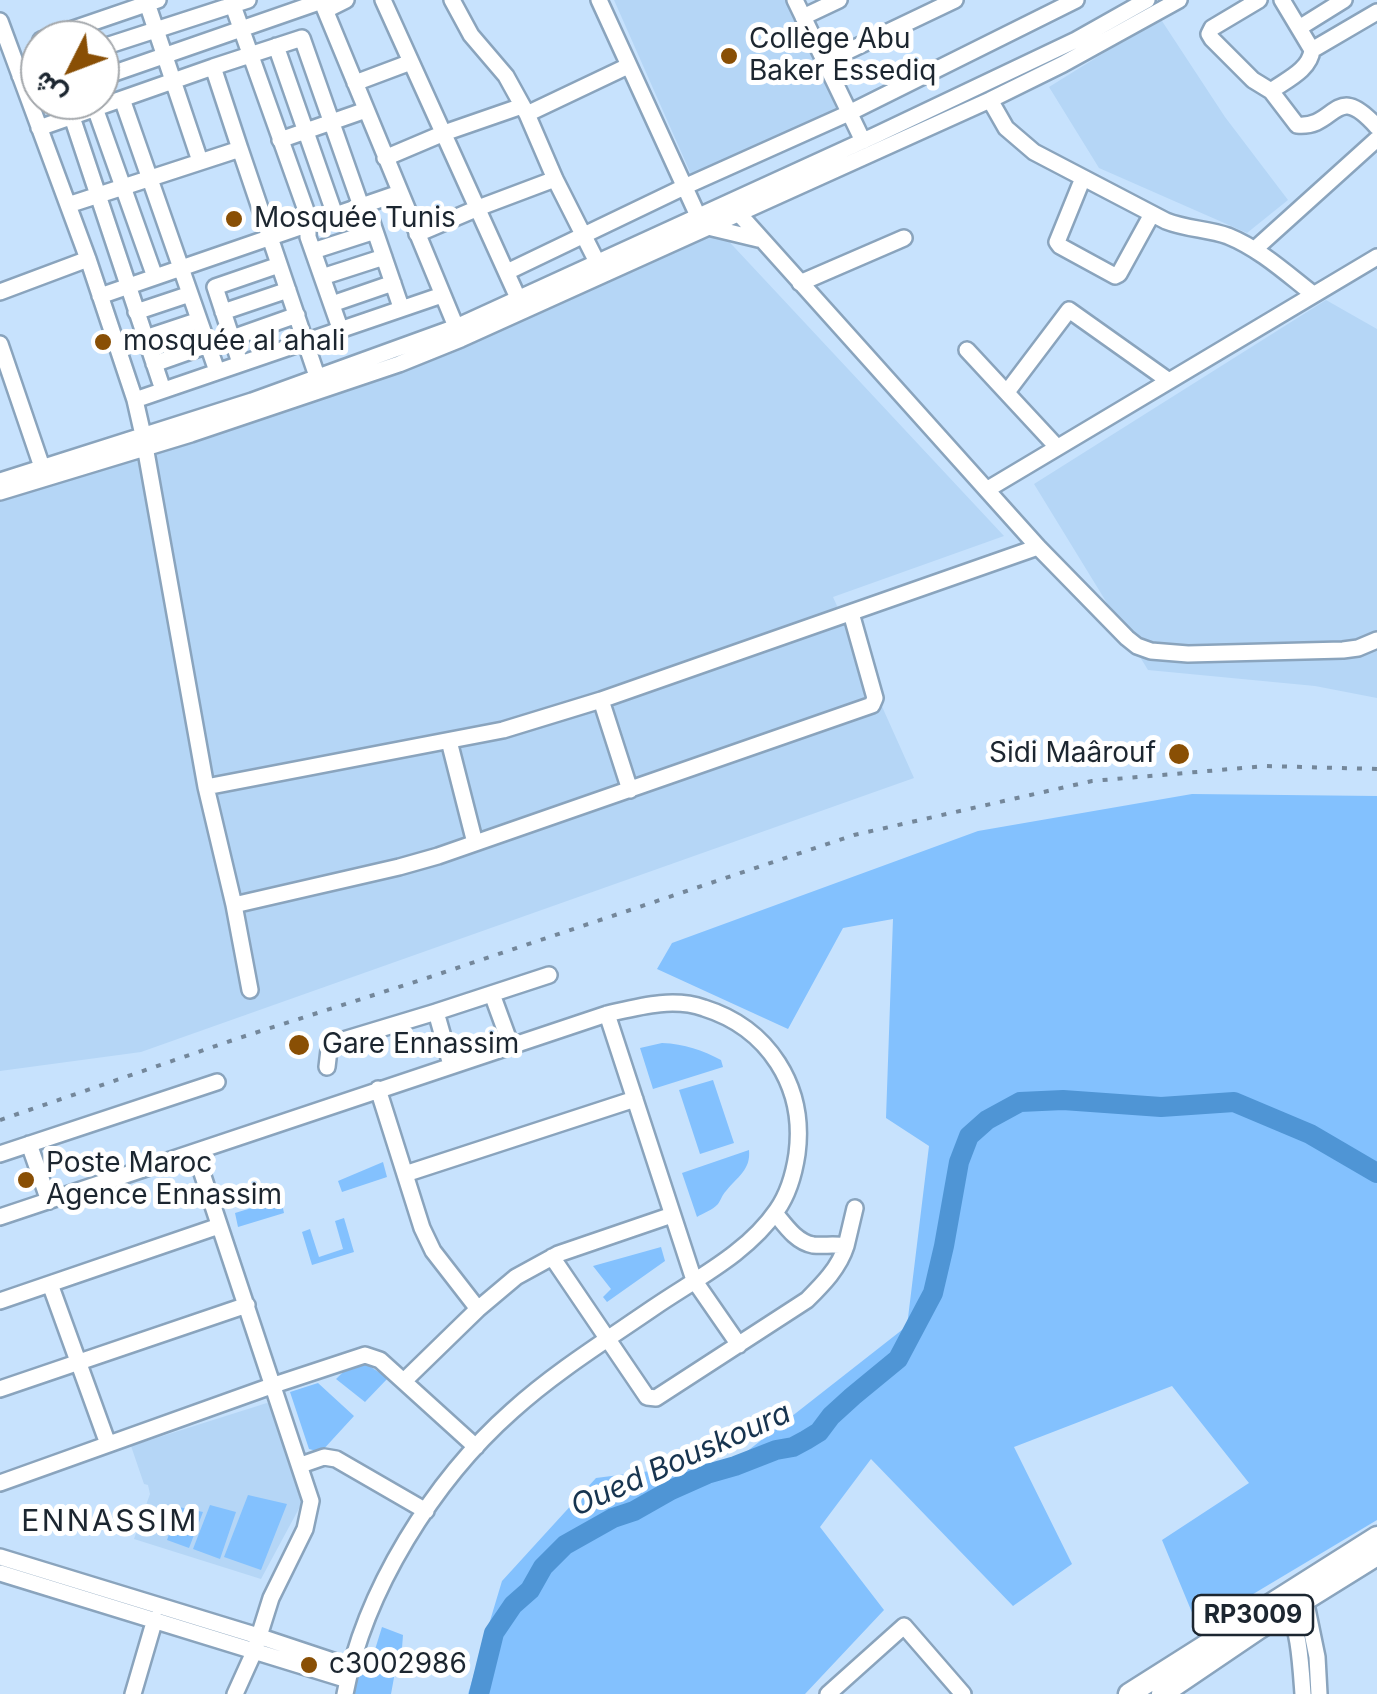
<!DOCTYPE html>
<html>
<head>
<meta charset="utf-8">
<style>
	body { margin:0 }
	#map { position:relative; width:1377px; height:1694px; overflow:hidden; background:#c7e2fd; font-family:Inter,Vazirmatn,sans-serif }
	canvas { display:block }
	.north { position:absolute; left:20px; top:20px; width:100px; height:100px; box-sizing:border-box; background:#fff; border:2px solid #a4a8ac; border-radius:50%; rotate:228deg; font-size:28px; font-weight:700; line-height:40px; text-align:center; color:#1c2630 }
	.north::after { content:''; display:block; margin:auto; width:35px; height:45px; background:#894f05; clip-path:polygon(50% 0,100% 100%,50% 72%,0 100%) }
</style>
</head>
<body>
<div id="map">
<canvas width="1377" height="1694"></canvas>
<div class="north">ش</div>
</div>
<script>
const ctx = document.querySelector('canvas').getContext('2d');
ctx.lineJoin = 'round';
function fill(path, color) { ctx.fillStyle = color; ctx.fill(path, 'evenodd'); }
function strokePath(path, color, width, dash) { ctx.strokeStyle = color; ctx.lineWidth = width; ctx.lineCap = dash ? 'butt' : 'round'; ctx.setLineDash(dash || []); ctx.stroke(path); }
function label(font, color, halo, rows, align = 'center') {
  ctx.font = font + ' Inter,sans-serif'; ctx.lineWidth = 10; ctx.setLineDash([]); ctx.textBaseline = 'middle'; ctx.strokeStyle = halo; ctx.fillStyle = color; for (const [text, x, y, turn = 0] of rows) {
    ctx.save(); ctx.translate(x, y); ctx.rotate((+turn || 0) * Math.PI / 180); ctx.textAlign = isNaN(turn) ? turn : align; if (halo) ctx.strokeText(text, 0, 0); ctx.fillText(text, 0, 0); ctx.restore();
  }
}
fill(new Path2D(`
	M614,0H792L844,111L694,181Z
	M1160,18L1225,117L1288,200L1247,233L1099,168L1049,87Z
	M721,233L1004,536L833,597L914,778L141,1052L0,1071V479Z
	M1326,300L1377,329V698L1315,686L1148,670L1034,484Z
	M270,1402L303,1501L261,1579L134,1539L150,1494L148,1485L144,1484L131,1446Z`), '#b5d6f6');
fill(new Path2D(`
	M1192,794L1377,796V1520L1198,1627L1162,1540L1249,1483L1172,1386L1014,1447L1072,1564L1013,1606L871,1459L820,1527L884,1610L805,1694H468L502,1581L596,1478L736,1460L907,1326L929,1146L886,1118L893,919L843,928L788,1029L657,969L672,943L978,831Z
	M662,1043C685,1044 702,1050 721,1060L723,1067L653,1089L640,1048Z
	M713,1080L734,1143L700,1154L679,1090Z
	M749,1150C751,1170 737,1177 726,1191C722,1195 721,1200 718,1204C713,1210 703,1213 697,1217L682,1173Z
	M383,1162L387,1177L342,1192L338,1181Z
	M281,1199L284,1213L238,1227L235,1213Z
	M344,1218L354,1252L312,1265L302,1232L310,1229L319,1257L343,1249L335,1221Z
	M661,1247L665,1261L607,1302L603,1297L611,1289L593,1266Z
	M361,1363L366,1364L388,1378L365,1402L336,1379L347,1368Z
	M318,1383L354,1416L321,1452L309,1449L290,1392Z
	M248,1495L287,1504L261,1570L224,1557Z
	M210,1505L236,1512L220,1559L193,1549Z
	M179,1507L203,1512L189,1548L167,1540Z
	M382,1627L403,1635L402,1648L390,1659L397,1661L391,1694H351L359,1654L373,1656Z`), '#83c1fe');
strokePath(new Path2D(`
	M479,1694L494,1633L513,1605L530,1590L543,1567L565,1545L613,1518L634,1511L671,1490L707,1474L735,1466L776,1450L793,1447L806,1440L819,1432L831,1416L853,1396L898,1359L933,1293L944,1246L959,1162L969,1136L987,1120L1020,1102L1063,1100L1161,1107L1234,1102L1310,1134L1377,1173`), '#4f95d5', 20);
const minor = new Path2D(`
	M146,0L200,161
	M231,0L308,216V237L340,328
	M321,0L459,334
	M383,0L518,298
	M452,0L471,35L506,76L527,114L555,179L597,262
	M599,0L698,216
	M795,0L863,141
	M1259,0L1212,28L1209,34L1212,39L1253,80L1271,91L1297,125C1337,129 1334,79 1377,127
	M1282,0L1312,50
	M326,10L346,0
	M803,17L839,0
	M0,21L88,259L135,400L143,435L206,787L234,905L250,990
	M1299,28L1344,0
	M41,40L158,0
	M276,46L335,215
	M100,48L248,0
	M825,62L955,0
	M20,76L40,69
	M100,78L322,1
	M355,83L411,62
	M1271,91C1286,80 1310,70 1312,50L1377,12
	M122,99L217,371
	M990,100L1006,128L1034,152L1166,221C1186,229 1208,229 1228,236C1260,249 1286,273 1313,294
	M95,108L155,277
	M527,114L628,66
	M72,117L163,390
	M39,128L213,67
	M280,140L366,110
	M240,149L213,67L302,38L361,206
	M385,158L444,133L522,106
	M1083,178L1057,242L1060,246L1115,276L1119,274L1152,214
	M68,205L240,149L320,385
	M366,205L401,307
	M732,206L1038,547L1127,638L1137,646L1151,651L1188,654L1343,650L1358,648L1377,640
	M708,227L758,239
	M417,234L478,208L555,179
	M1255,249L1377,139
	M313,251L375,231
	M507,272L684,187L849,113L1076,0
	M322,277L384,257
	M800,283L904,238
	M0,292L88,259
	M100,296L399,193
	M332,304L393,283
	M136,312L190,294
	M223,312L288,290
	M145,338L199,320
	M232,338L297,315
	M0,344L42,467
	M967,350L1057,447
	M240,363L215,287L279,265
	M154,364L208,345
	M1007,392L1069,310L1169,381
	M135,400L442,295
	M0,481L252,401L456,327L876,135L1076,40L1147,0
	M988,489L1377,257
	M0,492L191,434L399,364L461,339L990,100L1063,64L1179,0
	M601,700L630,790
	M449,741L475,843
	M206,787L503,730L601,700L1038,547
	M234,905L399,867L438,856L872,705L875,698L851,613
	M492,994L511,1046
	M607,1014L694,1280L739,1345
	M451,1065L436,1012L549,975
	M327,1067L329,1050L340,1041L436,1012
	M378,1089L422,1228L433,1251L478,1309L404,1381
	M29,1144L49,1201
	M195,1152L311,1501L305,1529L271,1598L254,1652L235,1694
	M0,1154L217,1082
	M405,1174L635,1099
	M0,1217C202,1149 404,1081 607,1014C638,1007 672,997 704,1008C768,1028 806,1086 797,1154C794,1174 789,1193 777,1210C747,1254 695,1279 653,1308C605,1341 555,1372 512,1411C434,1480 364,1591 345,1694
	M846,1246L855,1208
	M552,1257L647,1397L656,1398L807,1300C823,1284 839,1268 846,1246C835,1244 824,1246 813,1245C796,1242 785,1225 775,1213
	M50,1284L108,1444
	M0,1301L219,1226
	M478,1309L516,1277L558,1254L672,1215
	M0,1389L247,1305
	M301,1465L324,1457L336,1459L426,1511
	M0,1483L274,1385L365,1355L380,1360L476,1447
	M0,1557L258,1636L351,1667
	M0,1573L348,1680
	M1301,1590L1305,1599L1317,1657L1319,1694
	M1285,1601C1299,1624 1301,1667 1303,1694
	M133,1694L155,1619
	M828,1694L904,1626L963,1694`);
const major = new Path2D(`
	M1129,1694L1377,1537
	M1162,1694L1258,1629L1377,1555`);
strokePath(minor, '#8aa4bd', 20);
strokePath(major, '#8aa4bd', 25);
strokePath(minor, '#fff', 15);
strokePath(major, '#fff', 20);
strokePath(new Path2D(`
	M0,1120L239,1038L427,978L854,835L1092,781L1266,766L1377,769`), '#74879a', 4, [5, 10]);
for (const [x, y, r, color] of [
	[729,56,10,"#894f05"],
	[234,219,10,"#894f05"],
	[103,342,10,"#894f05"],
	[1179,754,12,"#894f05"],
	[299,1045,12,"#894f05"],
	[26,1180,10,"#894f05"],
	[309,1665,10,"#894f05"]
]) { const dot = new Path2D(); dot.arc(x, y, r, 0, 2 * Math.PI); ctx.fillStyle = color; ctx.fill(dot); strokePath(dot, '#fff', 4); }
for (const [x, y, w] of [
	[1253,1615,120]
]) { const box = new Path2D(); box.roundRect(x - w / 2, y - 20, w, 40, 8); ctx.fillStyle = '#fff'; ctx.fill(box); strokePath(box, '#1c2630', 2.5); }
label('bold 25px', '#1c2630', null, [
	["RP3009",1253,1615]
]);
label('28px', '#1c2630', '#fff', [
	["Collège Abu",749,40],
	["Baker Essediq",749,72],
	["Mosquée Tunis",254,219],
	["mosquée al ahali",123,342],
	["Sidi Maârouf",1156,754,"right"],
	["Gare Ennassim",322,1045],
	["Poste Maroc",46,1164],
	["Agence Ennassim",46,1196],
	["c3002986",329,1665]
], 'left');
label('italic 30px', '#17344f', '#fff', [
	["Oued Bouskoura",681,1460,-24]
]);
ctx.letterSpacing = '2.5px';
label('30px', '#1c2630', '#fff', [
	["ENNASSIM",110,1522]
]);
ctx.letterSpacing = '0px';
</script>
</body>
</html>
